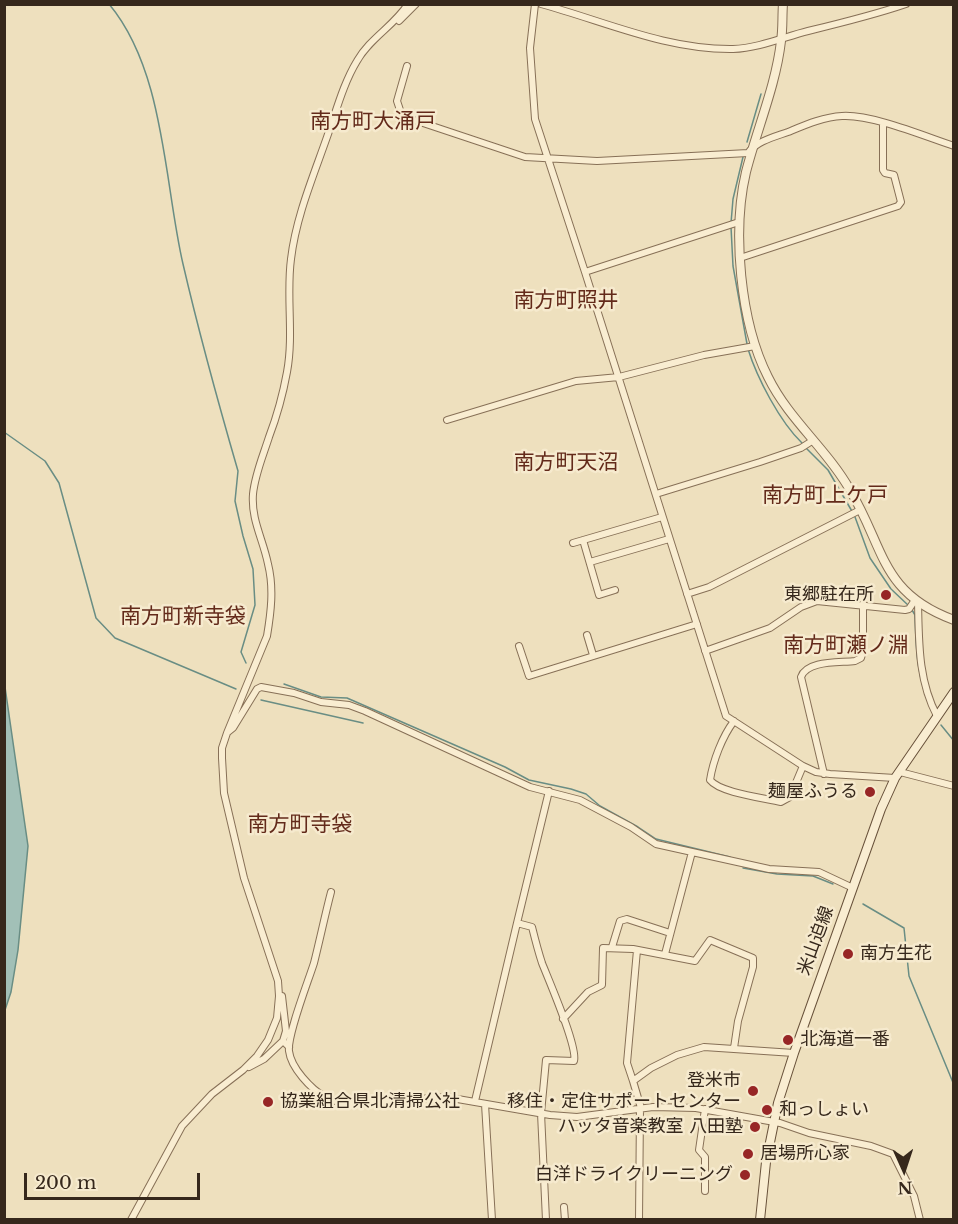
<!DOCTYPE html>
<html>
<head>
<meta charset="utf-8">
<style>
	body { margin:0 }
	#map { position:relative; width:958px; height:1224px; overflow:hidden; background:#eee0be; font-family:"Libre Baskerville",serif }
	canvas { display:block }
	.frame { position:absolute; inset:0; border:6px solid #36281c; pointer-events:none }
	.north { position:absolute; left:874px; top:1140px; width:60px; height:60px; -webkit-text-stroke:4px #f6eace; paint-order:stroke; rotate:177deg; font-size:16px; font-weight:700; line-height:24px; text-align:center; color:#36281c }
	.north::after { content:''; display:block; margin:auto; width:21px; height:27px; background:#36281c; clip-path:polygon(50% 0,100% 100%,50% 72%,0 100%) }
	.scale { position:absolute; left:24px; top:1173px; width:176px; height:27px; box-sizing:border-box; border:3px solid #36281c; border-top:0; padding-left:8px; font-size:18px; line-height:21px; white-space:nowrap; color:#36281c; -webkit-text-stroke:4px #f6eace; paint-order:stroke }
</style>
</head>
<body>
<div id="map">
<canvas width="958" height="1224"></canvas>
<div class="frame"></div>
<div class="north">N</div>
<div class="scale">200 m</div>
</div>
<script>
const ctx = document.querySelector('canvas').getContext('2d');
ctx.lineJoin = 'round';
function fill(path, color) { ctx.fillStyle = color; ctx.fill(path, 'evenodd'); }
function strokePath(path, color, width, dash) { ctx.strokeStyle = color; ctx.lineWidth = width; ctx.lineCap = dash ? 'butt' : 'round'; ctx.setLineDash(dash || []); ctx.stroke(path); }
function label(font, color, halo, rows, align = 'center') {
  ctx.font = font + ' "Libre Baskerville","Noto Sans JP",serif'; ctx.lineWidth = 5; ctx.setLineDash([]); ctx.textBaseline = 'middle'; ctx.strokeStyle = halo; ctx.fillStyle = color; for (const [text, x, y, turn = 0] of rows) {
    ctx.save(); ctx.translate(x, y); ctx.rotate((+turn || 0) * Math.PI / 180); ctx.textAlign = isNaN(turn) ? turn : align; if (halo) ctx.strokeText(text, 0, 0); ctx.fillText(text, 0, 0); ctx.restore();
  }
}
const water = new Path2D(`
	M5,687L28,846L18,950L11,992L5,1010Z`);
fill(water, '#a2c0b7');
strokePath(water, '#698d84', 1.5);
strokePath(new Path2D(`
	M109,4C165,71 164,182 183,264C199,333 218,402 238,471L235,501L243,536L253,569L255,605L241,652L246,663
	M747,142L761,94
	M731,223L733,199L743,157
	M731,227L733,266L747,344
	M748,349C757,378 780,422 802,443
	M4,432L45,461L59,483L96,618L115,638L236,689
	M805,447L828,470L853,513
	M855,517L870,558L891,589L909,606
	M912,610L915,615C916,651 917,678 932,712
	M284,684L321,697L347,698L505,767L529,780L571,789L586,794L600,806L638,827L656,839L730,857
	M261,700L363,723
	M941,725L954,741
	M743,868L777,874L813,876L833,884
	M863,904L904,928L909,976L954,1085`), '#698d84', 1.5);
const minor = new Path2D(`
	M535,4L530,48L535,119L585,272L726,716L803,766L816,772L830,774L895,778
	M541,4C604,21 666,50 733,49C759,48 784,37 808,31C841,23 874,15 906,4
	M399,21L416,4
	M407,66L397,101L402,116L525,157L597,161L748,153C757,141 774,137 788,132C805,125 823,117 842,116C871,114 924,136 954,146
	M740,258L898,206L901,202L894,175L885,173L883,170V123
	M585,272L739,222
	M447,420L576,381L619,377L704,355L755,346
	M656,494L760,462L801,448L812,441
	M583,540L599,595L615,590
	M573,543L662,517
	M590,562L669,539
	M687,594L709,587L860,510
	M918,602C919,642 918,680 937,716
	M587,635L593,655
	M519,646L529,676L697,624
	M705,651L770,628L801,607L817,601L905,610L909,609L915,600
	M734,721C722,737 713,761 710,780C720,793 765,798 781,802L790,797L803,766
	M228,732L233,728L257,689L261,687L294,693L321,702L349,705L365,711L530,787L580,800L631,827L656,844L769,869L819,872L853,888
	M900,772L954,786
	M824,774L801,677C807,660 840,663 855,661L861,658L863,651V604
	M331,892C325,915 320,939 314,963C308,982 287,1035 289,1051C291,1068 311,1089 325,1097C334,1102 342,1103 352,1104L446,1097L550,1115L577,1117L653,1107L696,1108L780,1123L809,1133L871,1146L893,1154L914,1196L920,1220
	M612,947L620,921L627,919L670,933
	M665,954L692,852
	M282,996L286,1031L283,1041L289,1047
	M563,1019L588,992L602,985L603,948L633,949L695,961L710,940L753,958V967L738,1021L734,1048
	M249,1067L264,1059L283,1041
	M633,1081L627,1063L637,950
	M475,1101L517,923
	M485,1104L492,1220
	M641,1108L633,1081L651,1068L677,1055L704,1047L794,1053
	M705,1109L699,1150L705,1157V1191
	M564,1207L565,1220
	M131,1220L182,1126L212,1094L243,1070L257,1056L268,1040L277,1018L279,996L278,981L244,878L224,793L222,758V748L227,733L267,636C271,612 274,588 268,564C263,539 251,520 253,494C255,474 263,456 269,437C277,416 283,394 287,372C294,334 286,296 291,259C296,217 313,177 327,137C336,112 343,84 357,61C370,38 394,26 408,4
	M546,1220L541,1113L546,1060L574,1061C578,1047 549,981 542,963C538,951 535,939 532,927L517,923L549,791
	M639,1220L640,1108`);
const tertiary = new Path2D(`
	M783,4C782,16 783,29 781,41C776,85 757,129 746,172C732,231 740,322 768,377C789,420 827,449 850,490C885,548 880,593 954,620`);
const secondary = new Path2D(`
	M760,1220L766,1162L778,1103L794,1053L881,809L895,778L954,692`);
strokePath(minor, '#877057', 8);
strokePath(tertiary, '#877057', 10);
strokePath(secondary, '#68513a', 10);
strokePath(minor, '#f9edd1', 6);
strokePath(tertiary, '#f9edd1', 8);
strokePath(secondary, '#f9edd1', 8);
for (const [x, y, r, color] of [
	[886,595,6,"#972626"],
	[870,792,6,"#972626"],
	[848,954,6,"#972626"],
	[788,1040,6,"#972626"],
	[753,1091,6,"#972626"],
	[268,1102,6,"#972626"],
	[767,1110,6,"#972626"],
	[755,1127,6,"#972626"],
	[748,1154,6,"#972626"],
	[745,1175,6,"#972626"]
]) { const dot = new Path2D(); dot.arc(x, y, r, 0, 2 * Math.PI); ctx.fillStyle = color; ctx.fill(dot); strokePath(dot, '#f6eace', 2); }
label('18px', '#36281c', '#f6eace', [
	["東郷駐在所",874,595],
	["麺屋ふうる",858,792],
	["南方生花",860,954,"left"],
	["北海道一番",800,1040,"left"],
	["登米市",741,1081],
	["移住・定住サポートセンター",741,1102],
	["協業組合県北清掃公社",280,1102,"left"],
	["和っしょい",779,1110,"left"],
	["ハッタ音楽教室 八田塾",743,1127],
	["居場所心家",760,1154,"left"],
	["白洋ドライクリーニング",733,1175]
], 'right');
label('18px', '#36281c', '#f6eace', [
	["米山迫線",816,941,-70]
]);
label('21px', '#632a1a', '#f6eace', [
	["南方町大涌戸",373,122],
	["南方町照井",566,301],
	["南方町天沼",566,463],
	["南方町上ケ戸",825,496],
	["南方町新寺袋",183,617],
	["南方町瀬ノ淵",846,646],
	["南方町寺袋",300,825]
]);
</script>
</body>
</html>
